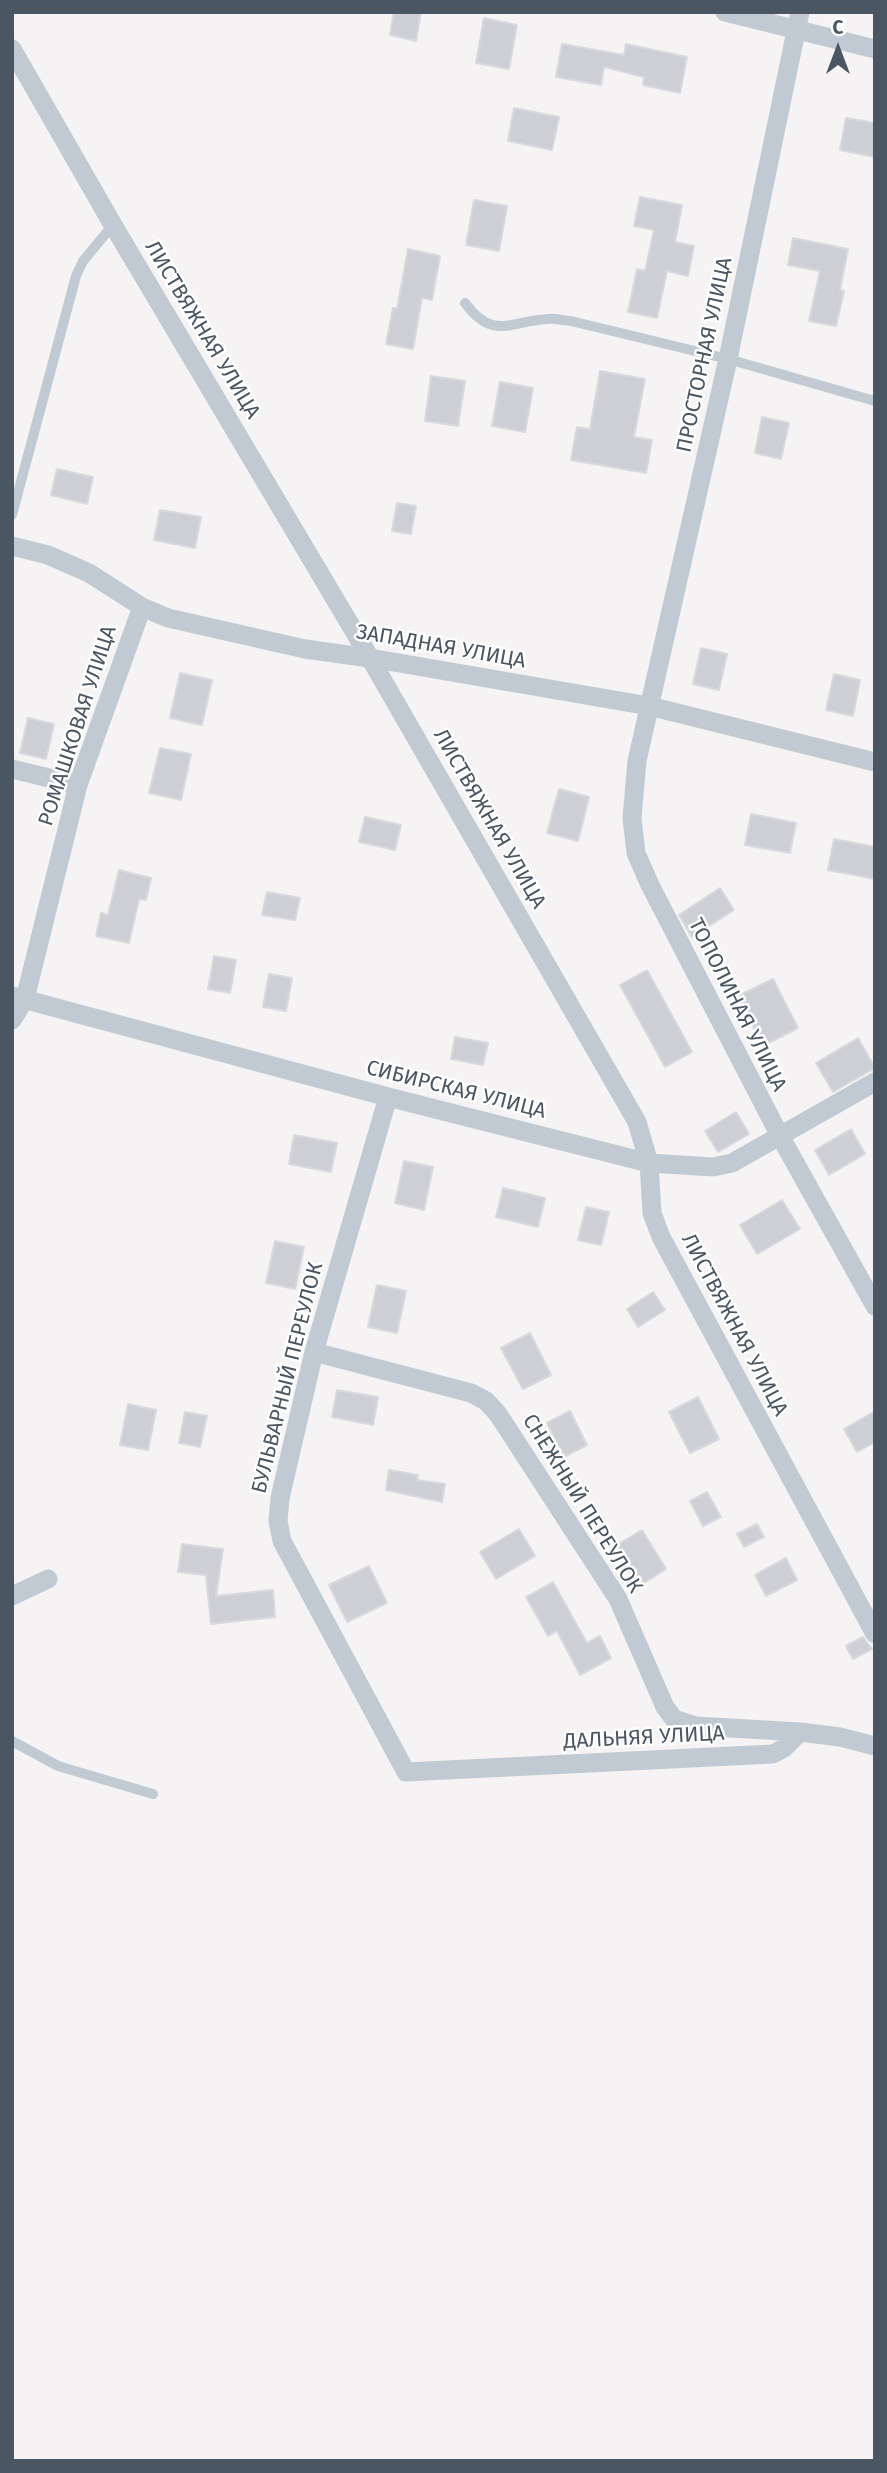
<!DOCTYPE html>
<html>
<head>
<meta charset="utf-8">
<style>
	body { margin:0 }
	#map { position:relative; width:887px; height:2473px; overflow:hidden; background:#f5f3f3; font-family:"Fira Sans",sans-serif }
	canvas { display:block }
	.frame { position:absolute; inset:0; border:14px solid #4a5661; pointer-events:none }
	.north { position:absolute; left:803px; top:14px; width:70px; height:70px; -webkit-text-stroke:5px #fff; paint-order:stroke; rotate:0deg; font-size:19px; font-weight:700; line-height:28px; text-align:center; color:#4a5661 }
	.north::after { content:''; display:block; margin:auto; width:24px; height:32px; background:#4a5661; clip-path:polygon(50% 0,100% 100%,50% 72%,0 100%) }
</style>
</head>
<body>
<div id="map">
<canvas width="887" height="2473"></canvas>
<div class="frame"></div>
<div class="north">С</div>
</div>
<script>
const ctx = document.querySelector('canvas').getContext('2d');
ctx.lineJoin = 'round';
function fill(path, color) { ctx.fillStyle = color; ctx.fill(path, 'evenodd'); }
function strokePath(path, color, width, dash) { ctx.strokeStyle = color; ctx.lineWidth = width; ctx.lineCap = dash ? 'butt' : 'round'; ctx.setLineDash(dash || []); ctx.stroke(path); }
function label(font, color, halo, rows, align = 'center') {
  ctx.font = font + ' "Fira Sans",sans-serif'; ctx.lineWidth = 5; ctx.setLineDash([]); ctx.textBaseline = 'middle'; ctx.strokeStyle = halo; ctx.fillStyle = color; for (const [text, x, y, turn = 0] of rows) {
    ctx.save(); ctx.translate(x, y); ctx.rotate((+turn || 0) * Math.PI / 180); ctx.textAlign = isNaN(turn) ? turn : align; if (halo) ctx.strokeText(text, 0, 0); ctx.fillText(text, 0, 0); ctx.restore();
  }
}
const building = new Path2D(`
	M394,12H421L416,41L390,35Z
	M484,18L517,25L509,69L476,63Z
	M562,44L624,55L626,44L687,57L680,93L643,85L644,77L604,67L601,85L556,77Z
	M514,108L559,117L552,150L508,141Z
	M846,118L875,123V157L840,150Z
	M640,197L682,205L675,242L694,246L688,276L667,271L657,318L628,312L637,269L645,271L654,230L634,226Z
	M474,200L507,206L499,251L466,245Z
	M793,238L848,249L840,290L844,291L836,326L809,321L820,271L788,265Z
	M408,249L440,256L432,300L422,298L413,349L386,344L393,308L397,309Z
	M600,371L645,379L634,437L652,440L646,473L571,460L577,427L590,429Z
	M431,376L465,381L458,426L425,421Z
	M500,382L533,388L525,432L492,426Z
	M762,417L789,423L781,459L755,453Z
	M57,469L93,477L87,504L51,495Z
	M397,503L416,506L411,534L392,531Z
	M160,510L201,517L195,548L154,540Z
	M701,648L727,654L719,690L693,684Z
	M180,673L212,680L202,725L170,718Z
	M834,674L860,680L853,716L826,710Z
	M28,718L54,724L46,759L20,753Z
	M160,748L191,754L181,800L149,793Z
	M559,789L589,797L578,841L547,833Z
	M751,814L796,823L790,853L745,845Z
	M365,817L401,825L395,850L359,842Z
	M834,839L875,847V879L828,870Z
	M119,870L151,878L146,900L139,899L129,943L96,936L101,913L108,915Z
	M720,888L734,910L692,937L679,915Z
	M267,892L300,898L295,920L262,915Z
	M214,956L236,960L230,993L208,989Z
	M647,970L692,1052L665,1067L620,985Z
	M269,974L292,978L286,1011L263,1007Z
	M773,979L798,1028L763,1046L738,996Z
	M455,1037L488,1043L483,1065L451,1059Z
	M858,1038L875,1068L833,1092L816,1063Z
	M736,1112L749,1134L718,1152L705,1131Z
	M851,1129L865,1154L829,1175L815,1150Z
	M294,1135L337,1143L331,1172L289,1164Z
	M404,1161L433,1167L424,1210L395,1203Z
	M503,1188L545,1198L538,1227L496,1217Z
	M782,1200L800,1229L757,1254L740,1225Z
	M586,1207L609,1212L601,1245L578,1240Z
	M275,1241L304,1247L295,1289L266,1283Z
	M377,1285L406,1291L397,1333L368,1327Z
	M653,1292L665,1310L638,1327L627,1309Z
	M530,1333L551,1375L523,1389L501,1348Z
	M337,1390L378,1397L373,1425L332,1417Z
	M698,1397L719,1439L690,1453L669,1412Z
	M128,1404L156,1410L148,1450L120,1445Z
	M570,1411L587,1445L564,1457L547,1423Z
	M875,1411V1442L857,1452L844,1429Z
	M185,1412L207,1416L200,1447L179,1443Z
	M389,1470L418,1475L417,1480L445,1484L442,1502L386,1490Z
	M707,1492L721,1517L703,1526L690,1501Z
	M757,1524L764,1537L744,1547L737,1534Z
	M519,1529L535,1556L496,1579L480,1552Z
	M642,1530L666,1569L639,1586L614,1547Z
	M182,1544L223,1549L216,1596L273,1590L275,1617L211,1624L206,1575L178,1572Z
	M786,1558L797,1580L766,1596L755,1575Z
	M369,1566L387,1603L347,1622L329,1585Z
	M553,1582L587,1643L600,1636L611,1658L580,1675L557,1631L548,1636L526,1597Z
	M863,1637L872,1649L853,1659L846,1646Z`);
fill(building, '#cdcfd5');
strokePath(building, '#d7d9de', 2);
strokePath(new Path2D(`
	M465,303C494,342 511,320 549,319C556,318 564,321 571,321L728,359L875,401
	M12,515L76,276L83,261L113,225
	M12,1741L58,1766L153,1794`), '#c1cad2', 10);
strokePath(new Path2D(`
	M725,12L875,49
	M800,12L728,359L637,761L632,818L636,853L650,885L780,1136L875,1306
	M12,49L113,225L370,658L637,1122L649,1163L652,1213L661,1237L875,1634
	M12,546L48,555L89,573L142,607L168,618L305,649L370,658L649,706L875,762
	M12,769L78,785
	M12,996L388,1097L649,1163L713,1167L732,1163L875,1082
	M12,1020L25,999L78,785L142,607
	M388,1097L314,1352L280,1498L278,1521L282,1541L406,1772L773,1754L784,1748L800,1732L840,1737L875,1746
	M314,1352L471,1393L486,1401L498,1414L618,1599L665,1707L674,1719L696,1726L800,1732
	M12,1596L48,1579`), '#c1cad2', 19);
label('21px', '#4a5661', '#fff', [
	["ЛИСТВЯЖНАЯ УЛИЦА",202,330,59],
	["ПРОСТОРНАЯ УЛИЦА",705,355,-78],
	["ЗАПАДНАЯ УЛИЦА",441,647,10],
	["РОМАШКОВАЯ УЛИЦА",78,726,-72],
	["ЛИСТВЯЖНАЯ УЛИЦА",489,819,60],
	["ТОПОЛИНАЯ УЛИЦА",737,1005,63],
	["СИБИРСКАЯ УЛИЦА",456,1090,14],
	["ЛИСТВЯЖНАЯ УЛИЦА",734,1325,62],
	["БУЛЬВАРНЫЙ ПЕРЕУЛОК",288,1378,-76],
	["СНЕЖНЫЙ ПЕРЕУЛОК",582,1504,58],
	["ДАЛЬНЯЯ УЛИЦА",644,1738,-3]
]);
</script>
</body>
</html>
